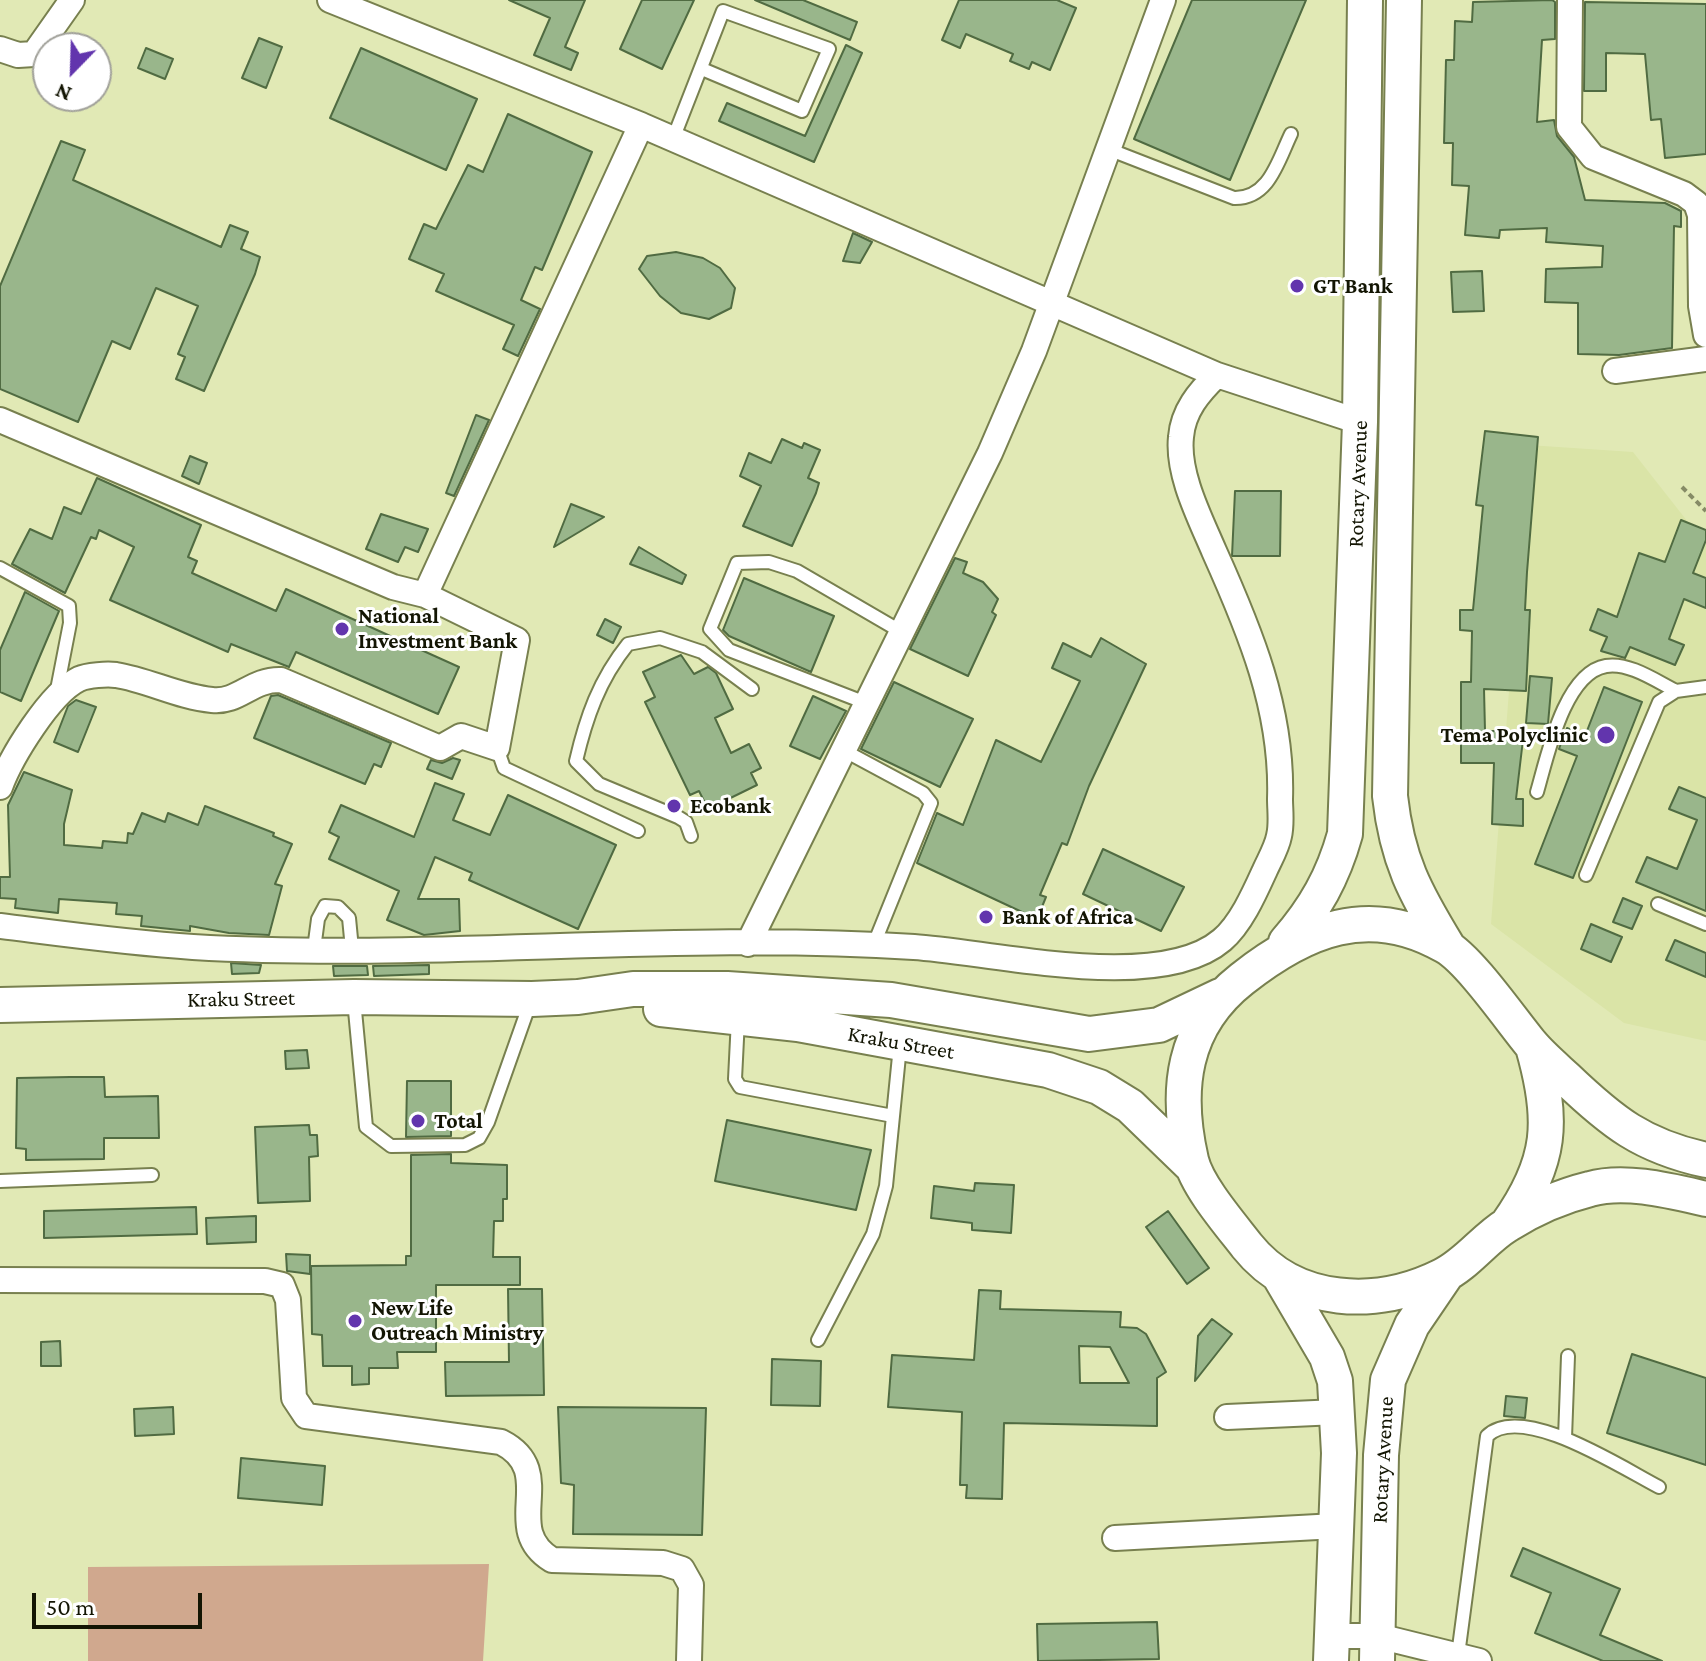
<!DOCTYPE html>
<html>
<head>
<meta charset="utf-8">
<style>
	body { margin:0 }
	#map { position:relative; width:1706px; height:1661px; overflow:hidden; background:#e1e9b5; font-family:"Crimson Pro",serif }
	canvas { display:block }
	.north { position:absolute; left:32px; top:32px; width:80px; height:80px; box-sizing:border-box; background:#fff; border:2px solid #a1a19a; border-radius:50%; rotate:203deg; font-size:22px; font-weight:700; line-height:32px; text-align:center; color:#131503 }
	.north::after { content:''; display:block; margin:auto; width:28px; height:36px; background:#6235ad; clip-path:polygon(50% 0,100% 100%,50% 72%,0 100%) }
	.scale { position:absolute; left:32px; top:1593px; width:170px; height:36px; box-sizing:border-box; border:4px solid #131503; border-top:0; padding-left:10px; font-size:24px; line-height:28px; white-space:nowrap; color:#131503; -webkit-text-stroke:6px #fff; paint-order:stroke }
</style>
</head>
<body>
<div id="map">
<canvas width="1706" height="1661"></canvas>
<div class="north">N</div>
<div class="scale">50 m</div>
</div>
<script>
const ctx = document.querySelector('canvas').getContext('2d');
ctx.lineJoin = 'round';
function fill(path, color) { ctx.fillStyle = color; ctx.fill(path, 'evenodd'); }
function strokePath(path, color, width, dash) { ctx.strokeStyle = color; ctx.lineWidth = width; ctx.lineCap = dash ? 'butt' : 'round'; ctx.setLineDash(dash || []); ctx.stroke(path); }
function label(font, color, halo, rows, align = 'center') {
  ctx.font = font + ' "Crimson Pro",serif'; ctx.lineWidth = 6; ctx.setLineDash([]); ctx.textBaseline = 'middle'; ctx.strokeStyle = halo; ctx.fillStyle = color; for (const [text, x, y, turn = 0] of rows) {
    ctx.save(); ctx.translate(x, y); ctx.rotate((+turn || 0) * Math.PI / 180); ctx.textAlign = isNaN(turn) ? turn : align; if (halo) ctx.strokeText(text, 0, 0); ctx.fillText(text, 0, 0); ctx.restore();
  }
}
fill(new Path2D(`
	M1528,445L1633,452L1706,545V1041L1624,1023L1491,924Z`), '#dae4a7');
fill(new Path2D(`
	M489,1564L483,1661H88V1567Z`), '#d0a88e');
const building = new Path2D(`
	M509,0H585L565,47L578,53L571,70L534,55L550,18Z
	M642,0H694L662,69L620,49Z
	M755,0H803L857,22L850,40Z
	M959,0H1057L1076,8L1050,70L1032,62L1029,69L1010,61L1013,54L966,34L960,48L942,40Z
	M1192,0H1306L1230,180L1134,139Z
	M1552,0L1555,2V39L1542,40L1537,122L1554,120L1557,136L1574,157L1585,200L1665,203L1681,211V227L1674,226L1672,348L1619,355L1578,354V303L1545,302L1546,269L1602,267L1603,246L1546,242L1547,228L1500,230L1499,238L1465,235L1469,186L1452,185L1453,143H1444L1446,60H1454L1455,21L1472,22L1473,2Z
	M1585,2L1706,4V154L1665,158L1661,119L1651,120L1645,54L1606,53V91H1584Z
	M259,38L282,47L266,88L242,78Z
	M846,45L862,53L814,162L719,121L727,103L805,136Z
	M146,48L173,59L165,79L138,68Z
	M361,48L477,99L446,170L330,118Z
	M508,114L592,152L542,270L535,267L521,300L540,309L518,356L503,349L514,325L436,291L444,274L409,259L424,224L436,229L468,165L483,172Z
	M61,141L85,150L73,180L221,247L230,225L248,232L241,249L260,257L255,274L204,391L176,379L185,357L178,354L198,306L156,288L130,349L112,341L78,422L0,389V286Z
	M853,233L872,242L860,263L843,261Z
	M676,252L703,258L720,268L735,288L731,308L709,319L681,313L660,296L639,269L647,256Z
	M1482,271L1484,311L1453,312L1451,272Z
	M476,415L489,420L454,496L446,493Z
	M1485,431L1538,437L1527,572L1525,610H1530L1526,691L1484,689L1485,731H1524L1516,799H1523V826L1492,824L1494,763H1461V682H1471L1472,631L1460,630V610H1473L1483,506L1476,505Z
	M782,439L802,448L804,443L820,450L808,478L819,483L816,493L792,546L743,526L761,486L740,476L749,453L771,463Z
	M190,456L207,463L199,484L182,476Z
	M97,478L201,525L188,557L197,561L192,573L276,611L286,589L459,667L438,714L296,652L289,667L231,644L228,652L110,600L134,547L99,530L96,539L91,537L65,593L12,564L30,529L52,539L64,507L81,514Z
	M1235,491H1281L1280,556H1232Z
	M571,504L604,517L554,547Z
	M381,514L428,529L418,552L405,547L398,562L366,549Z
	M1681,520L1706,530V540L1693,573L1706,578V608L1684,599L1669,639L1684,645L1675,665L1630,647L1625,658L1601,651L1607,637L1590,630L1598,609L1617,617L1639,553L1665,562Z
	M639,547L686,575L682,584L630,564Z
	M955,558L967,562L963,573L983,582L998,599L992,612L996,615L968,676L910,649Z
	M744,578L834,616L811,672L729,636L723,630Z
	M25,592L59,611L21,701L0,692V650Z
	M605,619L621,627L613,643L597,635Z
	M1101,638L1146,664L1089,786L1067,845L1062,843L1040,895L1046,897L1037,919L917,863L937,813L963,825L996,740L1041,762L1080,681L1052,668L1063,643L1091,657Z
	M681,655L694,674L708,667L716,673L733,709L715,718L731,753L749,744L761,768L751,773L757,785L708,809L699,791L690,795L645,702L655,697L643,672Z
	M1530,676L1552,678L1548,724L1526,723Z
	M894,682L973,719L940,787L861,749Z
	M1604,687L1642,702L1573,878L1535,864L1577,756L1559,749L1560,746L1567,728L1585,736Z
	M278,695L391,743L381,767L374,764L365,784L254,738L271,696Z
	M813,696L846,711L820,759L790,746Z
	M76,700L96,707L78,752L54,742L68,706Z
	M453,758L460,760L452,779L427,769L431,760L442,763Z
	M24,772L72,790L64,824V845L102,848L103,841L127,843L128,833L133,834L142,813L165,822L168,813L198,825L205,806L274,833L273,836L292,844L275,884L282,886L269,935L229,933L190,926V931L141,926L142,916L116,914L117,903L59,899L58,913L15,908L16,899L0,898V877H10L8,805Z
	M435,783L464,794L453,820L490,835L508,795L616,845L578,929L469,880L472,873L435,857L418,899H459L460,931L424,935L387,920L399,891L329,859L339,837L329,832L341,805L414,837Z
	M1679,787L1706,798V911L1636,882L1647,857L1677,869L1697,820L1669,809Z
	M1103,849L1184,887L1161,931L1083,894Z
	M1623,898L1642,906L1632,929L1613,922Z
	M1591,924L1622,937L1611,962L1581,949Z
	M1675,940L1706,953V977L1666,960Z
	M231,963L261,965L259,973L232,974Z
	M429,965V974L374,976L373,966Z
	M333,966H367L368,975L334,976Z
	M307,1050L309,1068L286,1069L285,1051Z
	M70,1077H104L105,1097L158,1096L159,1138H104V1159L26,1160V1149L16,1148L17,1078Z
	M407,1081H451V1136L406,1137Z
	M727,1120L871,1150L856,1210L715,1181Z
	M309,1125L310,1135H317L318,1156L309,1157L310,1201L258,1203L255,1127Z
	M451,1154V1163L507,1165V1199H503V1221H494L493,1257H520V1285H436V1352H397L398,1368H369V1384L352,1385V1366H323L322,1335L312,1334L311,1266L406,1265V1256H411V1155Z
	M975,1183L1014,1185L1011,1233L972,1230V1223L931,1218L934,1186L974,1191Z
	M196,1207L197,1234L44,1238V1211Z
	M1168,1211L1209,1268L1187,1284L1146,1227Z
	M256,1216V1242L207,1244L206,1218Z
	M286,1254L310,1255V1274L287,1271Z
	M508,1289H542L544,1395L446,1396L445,1362H509Z
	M979,1290L1001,1291L1000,1309L1121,1312L1120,1327L1137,1328L1146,1334L1166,1372L1157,1378V1426L1004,1423L1002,1499L966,1498L967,1485H960L962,1412L888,1407L892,1355L974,1360ZM1079,1346L1110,1347L1129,1383H1080Z
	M1212,1319L1232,1334L1195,1381L1198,1336Z
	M60,1341L61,1366H41V1342Z
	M1632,1354L1706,1378V1465L1607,1433Z
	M772,1359L821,1361L820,1406L771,1405Z
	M1506,1396L1527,1398L1525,1418L1504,1416Z
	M173,1407L174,1434L135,1436L134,1409Z
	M558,1407L706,1408L702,1535L573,1534L574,1485L561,1483Z
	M241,1458L325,1466L322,1505L238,1498Z
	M1523,1548L1620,1589L1600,1635L1662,1661H1603L1535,1633L1551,1593L1511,1576Z
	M1157,1622L1159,1659L1038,1661L1037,1624Z`);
fill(building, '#99b68b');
strokePath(building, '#506b42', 2);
const lane = new Path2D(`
	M673,139L723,11L829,49L802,111L702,69
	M1108,149L1234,198C1269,199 1278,161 1291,134
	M0,568L69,606L70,623L56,695
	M866,703L729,650L710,629L737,563L769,562L797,571L900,631
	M497,748L504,768L638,831
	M843,750L923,793L931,803L874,944
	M1537,792C1547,758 1564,673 1606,666C1629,662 1656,681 1676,691
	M691,836L686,822L678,817L599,784L576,761C586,718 599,680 628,644L660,638L702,652L752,689
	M1586,875L1659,702L1676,691L1706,687
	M1658,904L1706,924
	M314,949L318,919L325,906L338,907L349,918L352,949
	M354,1000L366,1127L391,1146L465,1145L479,1138L488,1122L530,1003
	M738,1019L735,1079L740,1087L893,1116
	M0,1181L152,1175
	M818,1340L873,1234L886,1186L900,1046
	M1565,1438L1568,1356
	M1458,1655L1487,1436C1522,1402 1622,1468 1659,1487`);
const street = new Path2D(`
	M330,0L641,125
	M1570,0L1569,127L1593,157L1684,194L1696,203L1700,215L1701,306L1706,335
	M0,49L18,55L34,54L72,0
	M1615,371L1706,359
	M0,420L393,587L425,595L641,125L1217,375
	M0,787C11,757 50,693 79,679C88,675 107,674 116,675C148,680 179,697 212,700C239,703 251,679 281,680L440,748L461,736L497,748L517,640L425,595
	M0,926C64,934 128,943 193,947C433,961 674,931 914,947C991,952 1159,994 1222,940C1241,924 1255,892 1265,870C1270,859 1277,847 1279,836C1282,824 1280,810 1280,799C1283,710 1250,631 1214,551C1200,518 1177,474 1181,437C1183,411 1199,392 1217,375L1360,422
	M748,944L990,453L1034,351L1163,0
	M0,1280L265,1281L282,1285L288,1300L294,1398L306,1416L501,1442C560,1472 499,1528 552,1560L663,1563L682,1569L691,1585L689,1661
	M1227,1417L1337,1412
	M1115,1538L1336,1526
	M1332,1636H1378L1479,1661`);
const secondary = new Path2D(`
	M1404,0L1390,796C1397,860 1415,893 1448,947
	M1286,942C1315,909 1333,877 1345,834L1360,422L1365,0
	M0,1005L354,997L532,999L578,997L633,989H727L891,1000L1089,1034L1159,1025L1220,996
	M661,1009L798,1024L1048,1070L1099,1087L1130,1106L1191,1165
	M1706,1160C1642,1146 1612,1122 1566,1078C1554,1067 1541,1056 1531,1044C1511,1020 1470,960 1445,946C1369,902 1304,930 1242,979C1182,1026 1175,1090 1191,1160C1197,1186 1230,1224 1247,1246C1295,1306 1378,1308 1442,1276C1467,1264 1484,1239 1507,1225C1532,1209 1562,1196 1590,1189C1625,1179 1671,1191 1706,1199
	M1507,1225C1552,1162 1554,1120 1533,1047
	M1280,1277L1327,1357L1335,1381L1339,1453L1331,1661
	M1377,1661L1381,1455L1388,1380L1412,1325L1446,1275`);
strokePath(lane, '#78804f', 16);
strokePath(street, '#78804f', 28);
strokePath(secondary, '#78804f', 38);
strokePath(new Path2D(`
	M1682,487L1706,511`), '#868b66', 4, [6, 4]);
strokePath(lane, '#fff', 12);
strokePath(street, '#fff', 24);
strokePath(secondary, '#fff', 34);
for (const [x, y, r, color] of [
	[1297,286,8,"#6235ad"],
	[342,629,8,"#6235ad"],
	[1606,735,10,"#6235ad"],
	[674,806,8,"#6235ad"],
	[986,917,8,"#6235ad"],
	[418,1121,8,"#6235ad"],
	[355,1321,8,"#6235ad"]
]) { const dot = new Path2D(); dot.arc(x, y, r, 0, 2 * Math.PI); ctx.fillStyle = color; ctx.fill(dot); strokePath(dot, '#fff', 3); }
label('bold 22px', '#131503', '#fff', [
	["GT Bank",1313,286],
	["National",358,616],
	["Investment Bank",358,641],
	["Tema Polyclinic",1588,735,"right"],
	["Ecobank",690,806],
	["Bank of Africa",1002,917],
	["Total",434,1121],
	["New Life",371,1308],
	["Outreach Ministry",371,1333]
], 'left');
label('22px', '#131503', '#fff', [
	["Rotary Avenue",1358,484,-88],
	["Kraku Street",241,999,-1],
	["Kraku Street",901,1043,10],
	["Rotary Avenue",1383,1460,-87]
]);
</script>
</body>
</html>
